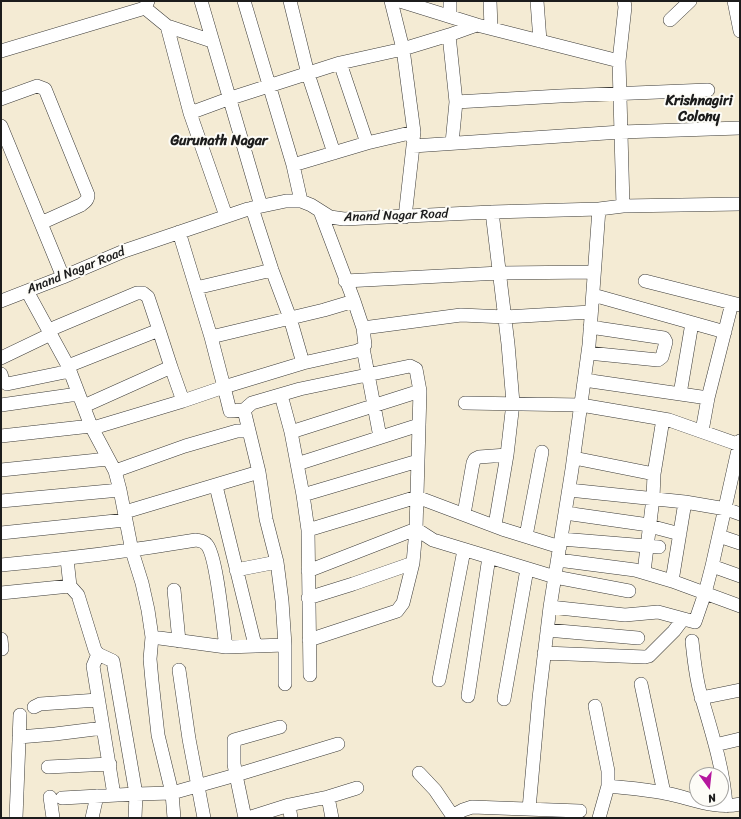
<!DOCTYPE html>
<html>
<head>
<meta charset="utf-8">
<style>
	body { margin:0 }
	#map { position:relative; width:741px; height:819px; overflow:hidden; background:#f4ebd4; font-family:Sriracha,sans-serif }
	canvas { display:block }
	.frame { position:absolute; inset:0; border:2px solid #1c1c1c; pointer-events:none }
	.north { position:absolute; left:689px; top:767px; width:40px; height:40px; box-sizing:border-box; background:#fdfcf7; border:1px solid #a3a29f; border-radius:50%; rotate:165deg; font-size:11px; font-weight:700; line-height:16px; text-align:center; color:#1c1c1c }
	.north::after { content:''; display:block; margin:auto; width:14px; height:18px; background:#b5179e; clip-path:polygon(50% 0,100% 100%,50% 72%,0 100%) }
</style>
</head>
<body>
<div id="map">
<canvas width="741" height="819"></canvas>
<div class="frame"></div>
<div class="north">N</div>
</div>
<script>
const ctx = document.querySelector('canvas').getContext('2d');
ctx.lineJoin = 'round';
function strokePath(path, color, width, dash) { ctx.strokeStyle = color; ctx.lineWidth = width; ctx.lineCap = dash ? 'butt' : 'round'; ctx.setLineDash(dash || []); ctx.stroke(path); }
function label(font, color, halo, rows, align = 'center') {
  ctx.font = font + ' Sriracha,sans-serif'; ctx.lineWidth = 4; ctx.setLineDash([]); ctx.textBaseline = 'middle'; ctx.strokeStyle = halo; ctx.fillStyle = color; for (const [text, x, y, turn = 0] of rows) {
    ctx.save(); ctx.translate(x, y); ctx.rotate((+turn || 0) * Math.PI / 180); ctx.textAlign = isNaN(turn) ? turn : align; if (halo) ctx.strokeText(text, 0, 0); ctx.fillText(text, 0, 0); ctx.restore();
  }
}
const minor = new Path2D(`
	M201,1L261,206
	M244,1L293,165
	M290,1L308,74L334,153
	M391,1L403,49L414,132L413,140
	M400,1L477,25L619,61
	M450,1V16
	M490,1L491,28
	M537,1L540,41
	M734,1L740,31
	M145,8L167,26L212,41
	M670,20L690,1
	M167,26L190,113L226,216
	M449,35L456,102
	M1,51L145,8L148,1
	M340,63L367,143
	M1,99L37,86L45,89L88,195C88,200 85,202 81,205L41,223
	M190,113L228,99L340,63L403,49L449,35L477,25
	M1,126L63,277
	M452,143L456,102L560,96L708,90
	M301,201L293,165L367,143L414,132
	M623,206L619,61L625,7L624,1
	M252,208L272,270L290,318L303,363
	M492,212L508,344L513,403L507,455L495,525
	M405,217L413,146L621,132L740,128
	M179,232L211,337L224,387L303,363L357,351L363,348L365,345L363,328L354,301L320,211
	M345,281L500,273L594,272
	M645,281L740,305
	M196,288L272,270
	M27,291L68,366L91,426L115,471L120,490L132,551L142,583L148,610L152,637L150,659L152,681L158,735L172,793L174,818
	M593,295L725,332
	M1,301L63,277L124,251L248,209L286,201H301L311,205L330,217L344,219L492,212L599,209L623,206L740,204
	M363,328L461,315L505,317L591,312
	M49,330L137,293H143L148,297L159,330L68,366
	M211,337L324,310L354,301
	M363,348L380,437
	M588,353L658,360L662,357L666,342L664,338L590,327
	M1,358L51,334
	M171,367L183,401
	M1,374L3,381L7,384L70,371
	M584,380L708,398
	M680,394L692,323
	M281,395L291,432L303,495L308,530L310,675
	M465,403L581,405L669,420L740,445
	M1,405L78,394
	M84,406L171,367L159,330
	M244,410L252,403L300,389L410,366L416,369L420,391L416,529L433,540L555,577L629,591
	M93,428L183,401L224,387L230,411L244,410L259,472L125,512
	M702,431L708,398L732,303
	M291,432L420,391
	M1,436L91,426
	M574,458L654,474
	M297,464L419,425
	M1,470L108,459
	M115,471L185,446L237,431H249
	M259,472L266,519L277,562L282,601L285,645V684
	M216,486L255,645
	M303,495L418,461
	M1,501L120,490
	M685,502L726,509L740,514
	M565,513L642,524L680,534
	M464,514L473,463L475,459L479,457L507,455
	M308,530L417,497L502,529L560,547
	M1,533L125,520
	M526,536L542,452
	M719,536L740,543
	M561,539L659,547
	M558,560L635,570L672,581L685,502L569,490
	M1,565C67,559 131,551 196,540C201,541 204,541 207,545C217,557 223,628 226,647
	M712,566L740,576
	M236,570L277,562
	M308,571L416,529L413,563L353,584L308,598
	M644,572L653,498L654,474L663,419
	M672,581L740,606
	M70,586L78,595L95,650L98,654L113,661L136,794L135,818
	M174,590L179,641
	M1,593L70,586L67,559
	M550,607L625,615L658,612L695,622L705,593L712,566L740,441
	M547,630L638,638
	M152,637L226,647L285,645
	M1,639L2,649
	M309,640L397,611L403,603L413,563
	M692,641C694,660 696,681 702,699C712,733 724,771 726,806
	M544,653L645,657L649,656L674,631L683,619
	M98,654L93,666L114,795
	M179,670L189,739L204,818
	M439,680L464,550
	M641,684L664,793
	M468,696L489,557
	M701,698L740,690
	M504,699L527,569
	M595,706L608,771V786L599,818
	M34,707L40,704L98,700
	M280,727L234,740V764L236,775L338,744
	M19,737L55,734L103,728
	M715,745L740,739
	M48,767L110,764
	M419,773L435,790L454,818
	M608,786C626,788 645,789 664,793C689,797 714,810 740,804
	M50,797L53,818
	M328,797L332,818
	M62,798L136,794L172,793L236,775L245,818
	M289,805L291,818
	M529,809L539,698L550,607L572,469L589,345L599,209
	M452,816L463,810L472,807L580,811
	M16,818L20,715
	M92,818L97,796
	M248,818L289,805L328,797L357,788`);
strokePath(minor, '#3c3b38', 14);
strokePath(minor, '#fff', 13);
label('13px', '#1c1c1c', '#fdfcf7', [
	["Anand Nagar Road",396,216,-2],
	["Anand Nagar Road",76,271,-22]
]);
label('bold 14px', '#1c1c1c', '#fdfcf7', [
	["Krishnagiri",699,101],
	["Colony",699,117],
	["Gurunath Nagar",219,141]
]);
</script>
</body>
</html>
